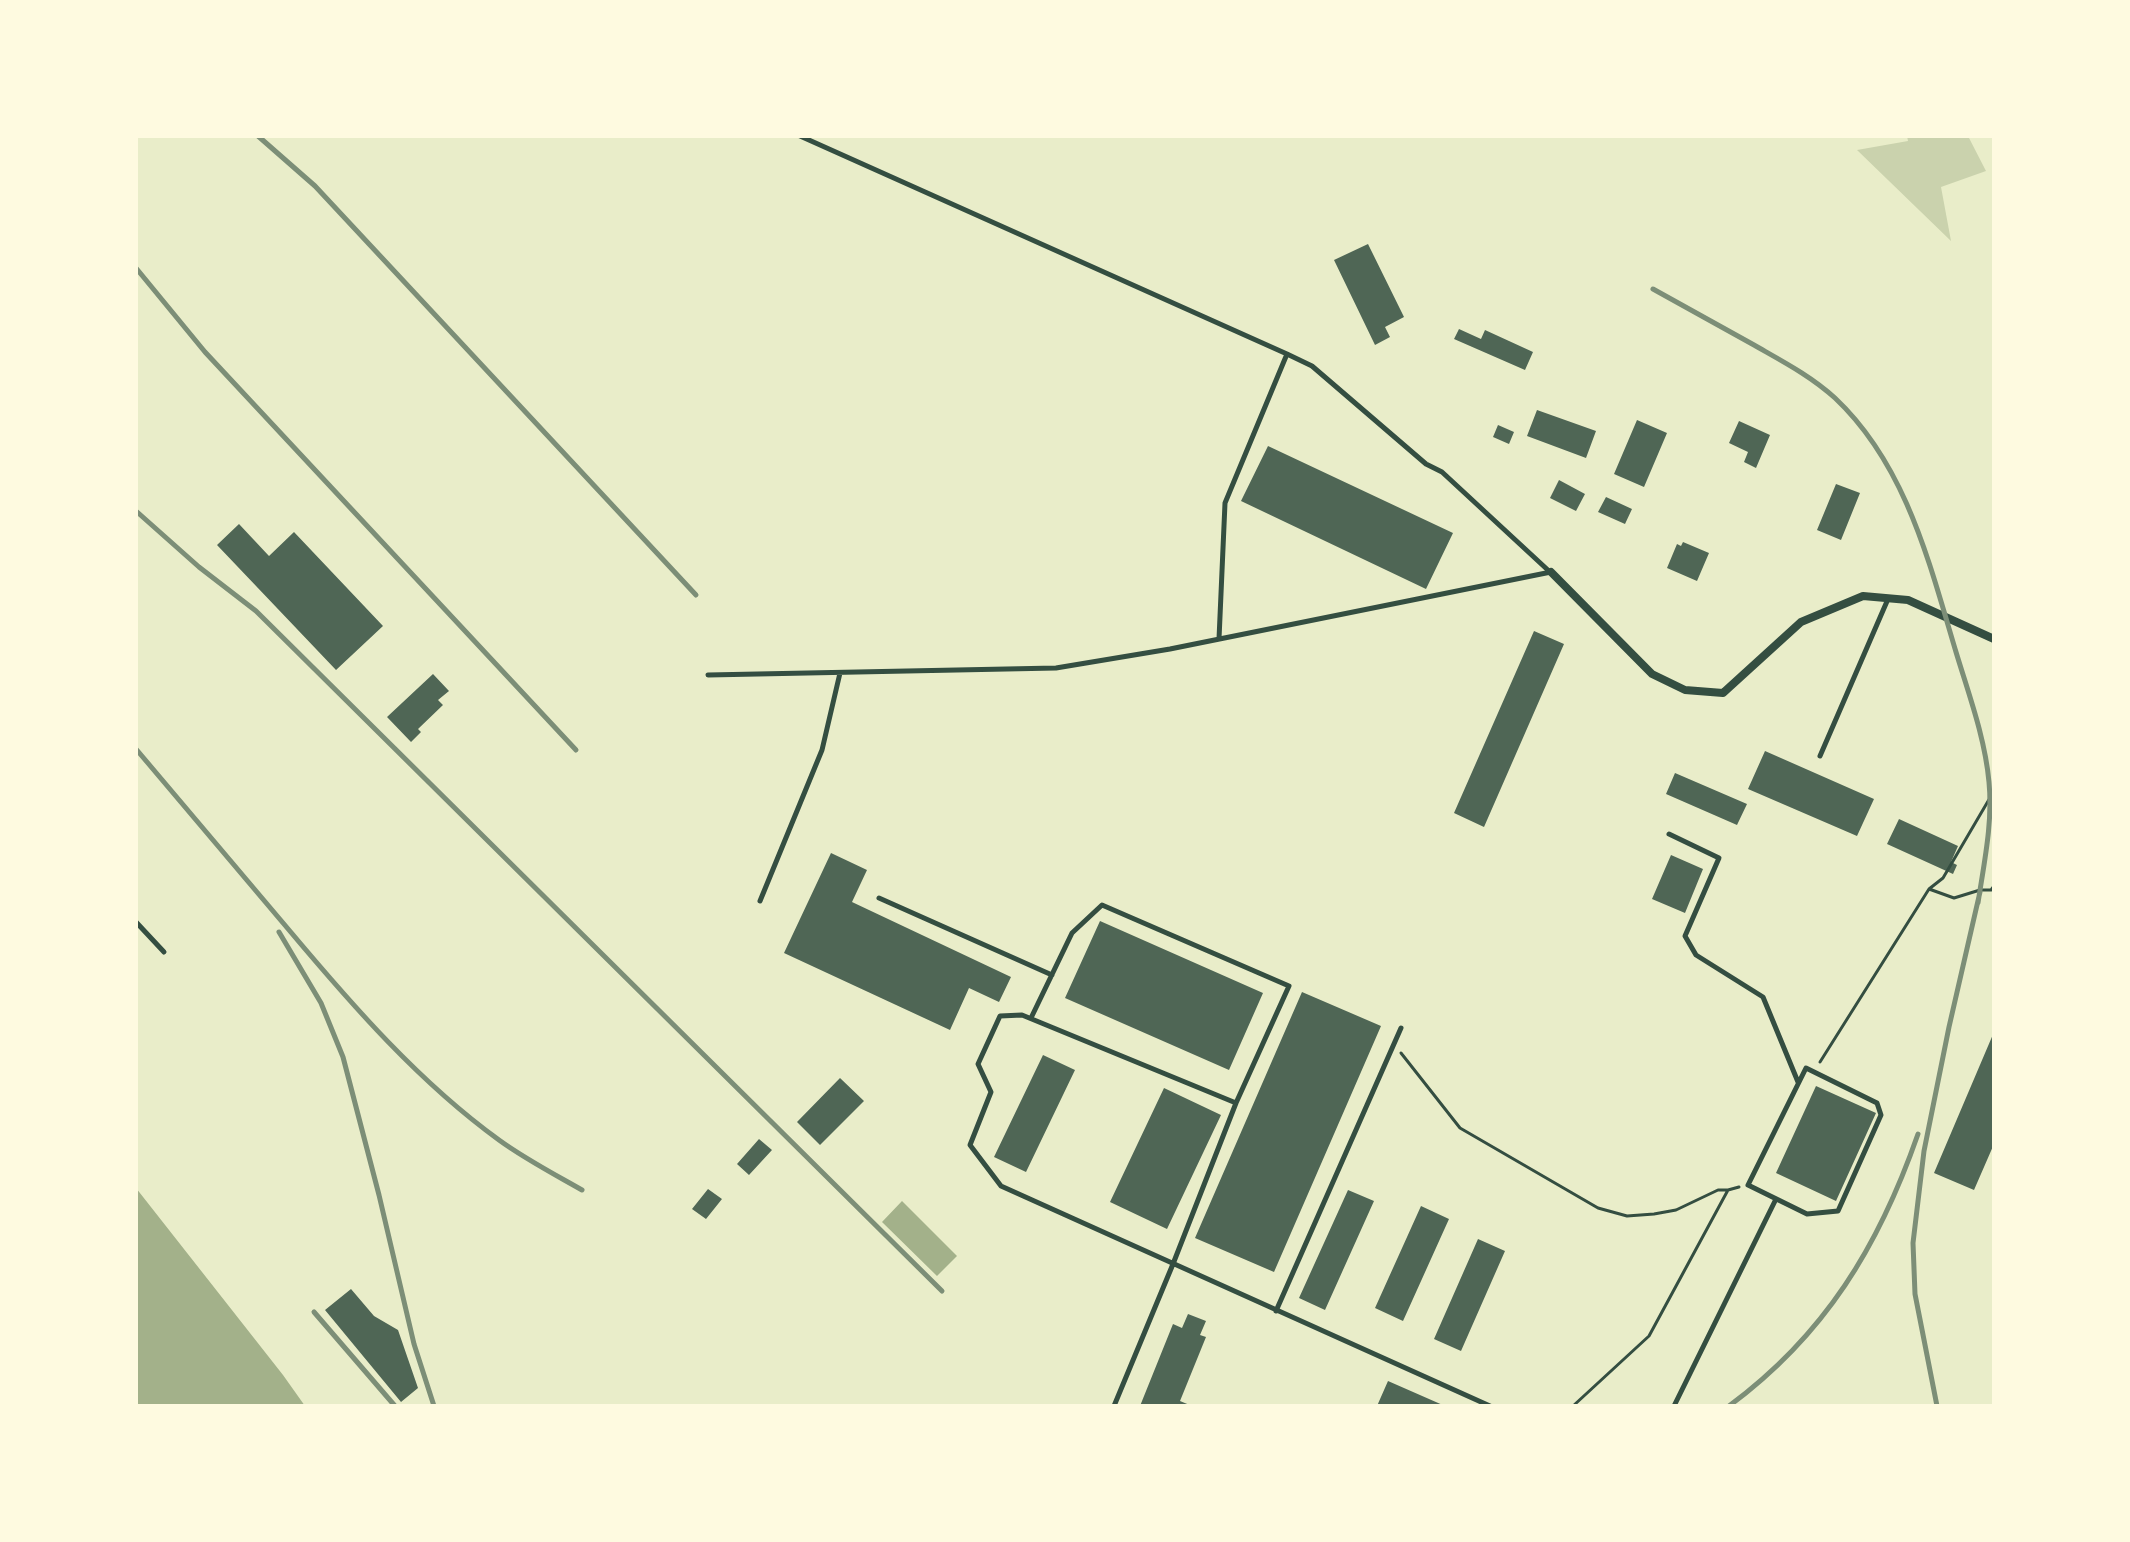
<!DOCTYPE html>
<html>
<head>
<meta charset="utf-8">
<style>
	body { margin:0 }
	#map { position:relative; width:2130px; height:1542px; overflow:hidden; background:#e9edc9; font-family:"Libre Baskerville",serif }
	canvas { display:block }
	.frame { position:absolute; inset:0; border:138px solid #fefae0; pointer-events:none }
</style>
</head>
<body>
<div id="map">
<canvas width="2130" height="1542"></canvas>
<div class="frame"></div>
</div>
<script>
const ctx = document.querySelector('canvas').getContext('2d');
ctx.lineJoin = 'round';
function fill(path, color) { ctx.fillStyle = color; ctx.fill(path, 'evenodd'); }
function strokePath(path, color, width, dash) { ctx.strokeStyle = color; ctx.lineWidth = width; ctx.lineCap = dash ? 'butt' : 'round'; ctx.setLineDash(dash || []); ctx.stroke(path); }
fill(new Path2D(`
	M1907,136H1968L1986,171L1941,187L1951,241L1857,150L1908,141Z`), '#cad2ad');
fill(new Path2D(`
	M136,1188L283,1375L305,1406H136Z
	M902,1201L957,1256L937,1276L882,1222Z`), '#a3b18a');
fill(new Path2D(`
	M1368,244L1404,317L1385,327L1390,337L1375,345L1334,260Z
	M1459,329L1481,339L1485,330L1533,352L1525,370L1454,339Z
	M1537,410L1596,431L1586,458L1527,436Z
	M1637,420L1667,433L1644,487L1614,474Z
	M1739,421L1770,435L1756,468L1744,462L1748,452L1729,443Z
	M1498,425L1514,432L1509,444L1493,437Z
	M1268,446L1453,533L1426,589L1241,501Z
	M1559,480L1585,494L1576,511L1550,498Z
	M1836,484L1860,493L1841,540L1817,530Z
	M1606,497L1632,509L1625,524L1598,512Z
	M239,524L269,556L294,532L383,626L336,670L217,545Z
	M1683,542L1709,553L1697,581L1667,568L1677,544L1681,546Z
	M1534,631L1564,644L1484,827L1454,813Z
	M433,674L449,691L438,700L443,705L418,729L421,732L411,742L387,717Z
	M1765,751L1874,799L1857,836L1748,789Z
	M1675,773L1747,804L1737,825L1666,794Z
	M1899,819L1958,846L1951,862L1957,865L1953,874L1887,844Z
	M831,853L867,870L852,902L1011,977L999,1002L969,988L950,1030L784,953Z
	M1671,855L1703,869L1685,913L1652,899Z
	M1100,921L1263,993L1229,1070L1065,998Z
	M1302,992L1381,1026L1274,1272L1195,1238Z
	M1994,1032V1144L1974,1190L1934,1173Z
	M1043,1055L1075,1070L1026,1172L994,1157Z
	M840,1078L864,1101L820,1145L797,1122Z
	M1816,1086L1876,1113L1836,1201L1776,1173Z
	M1164,1088L1221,1115L1167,1229L1110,1202Z
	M759,1139L772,1150L749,1175L737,1164Z
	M708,1189L722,1199L706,1219L692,1209Z
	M1348,1190L1374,1201L1325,1310L1299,1298Z
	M1421,1206L1449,1219L1403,1321L1375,1308Z
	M1478,1239L1505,1251L1461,1351L1434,1339Z
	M351,1289L374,1316L398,1330L418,1388L401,1402L325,1310Z
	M1188,1314L1206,1321L1200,1335L1206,1337L1180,1401L1192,1406H1140L1173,1324L1182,1328Z
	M1388,1381L1445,1406H1377Z`), '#4f6655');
strokePath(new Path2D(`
	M1929,889L1954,898L1980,890H1991L1994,886
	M1401,1053L1460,1128L1598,1208L1627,1216L1654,1214L1676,1210L1718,1190H1728
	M1820,1062L1929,889L1943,878L1994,791
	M1573,1406L1649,1336L1728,1190L1739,1187`), '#344e41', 3);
strokePath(new Path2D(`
	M800,136L1287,354
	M1219,639L1225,503L1287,354L1312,366L1426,464L1442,472L1550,572
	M708,675L1056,668L1170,649L1551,572
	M1820,756L1888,599
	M1669,834L1719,858L1685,936L1696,955L1763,997L1798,1082
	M879,898L1052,975
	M760,901L822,750L840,673
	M136,922L164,952
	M1031,1018L1072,933L1102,905L1289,986L1236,1103L1173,1264L1114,1406
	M1806,1068L1877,1103L1881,1115L1838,1211L1807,1214L1748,1185Z
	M1236,1103L1022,1015L1000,1016L978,1064L991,1092L970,1145L1001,1186L1490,1406
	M1276,1311L1401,1028
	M1674,1406L1776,1199`), '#344e41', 5);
strokePath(new Path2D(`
	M1551,572L1652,674L1685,690L1723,693L1801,622L1863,596L1908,600L1994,639`), '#344e41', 8);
strokePath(new Path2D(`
	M258,136L315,186L696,595
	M136,268L205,352L576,750
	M1653,289C1687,308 1720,326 1754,345C1782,361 1811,376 1835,398C1906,465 1929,562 1956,652C1969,695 1985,738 1989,782C1993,822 1984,863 1978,903
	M136,511L199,567L256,611L942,1291
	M136,749C187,809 238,870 289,930C352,1005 419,1082 499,1140C525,1159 554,1174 582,1190
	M279,932L321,1003L343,1057L379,1195L414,1344L434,1406
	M314,1312L395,1406
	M1729,1406C1825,1335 1879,1246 1918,1134
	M1937,1406L1915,1294L1913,1243L1924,1151L1949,1027L1980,892`), '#7c8e77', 5);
</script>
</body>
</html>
